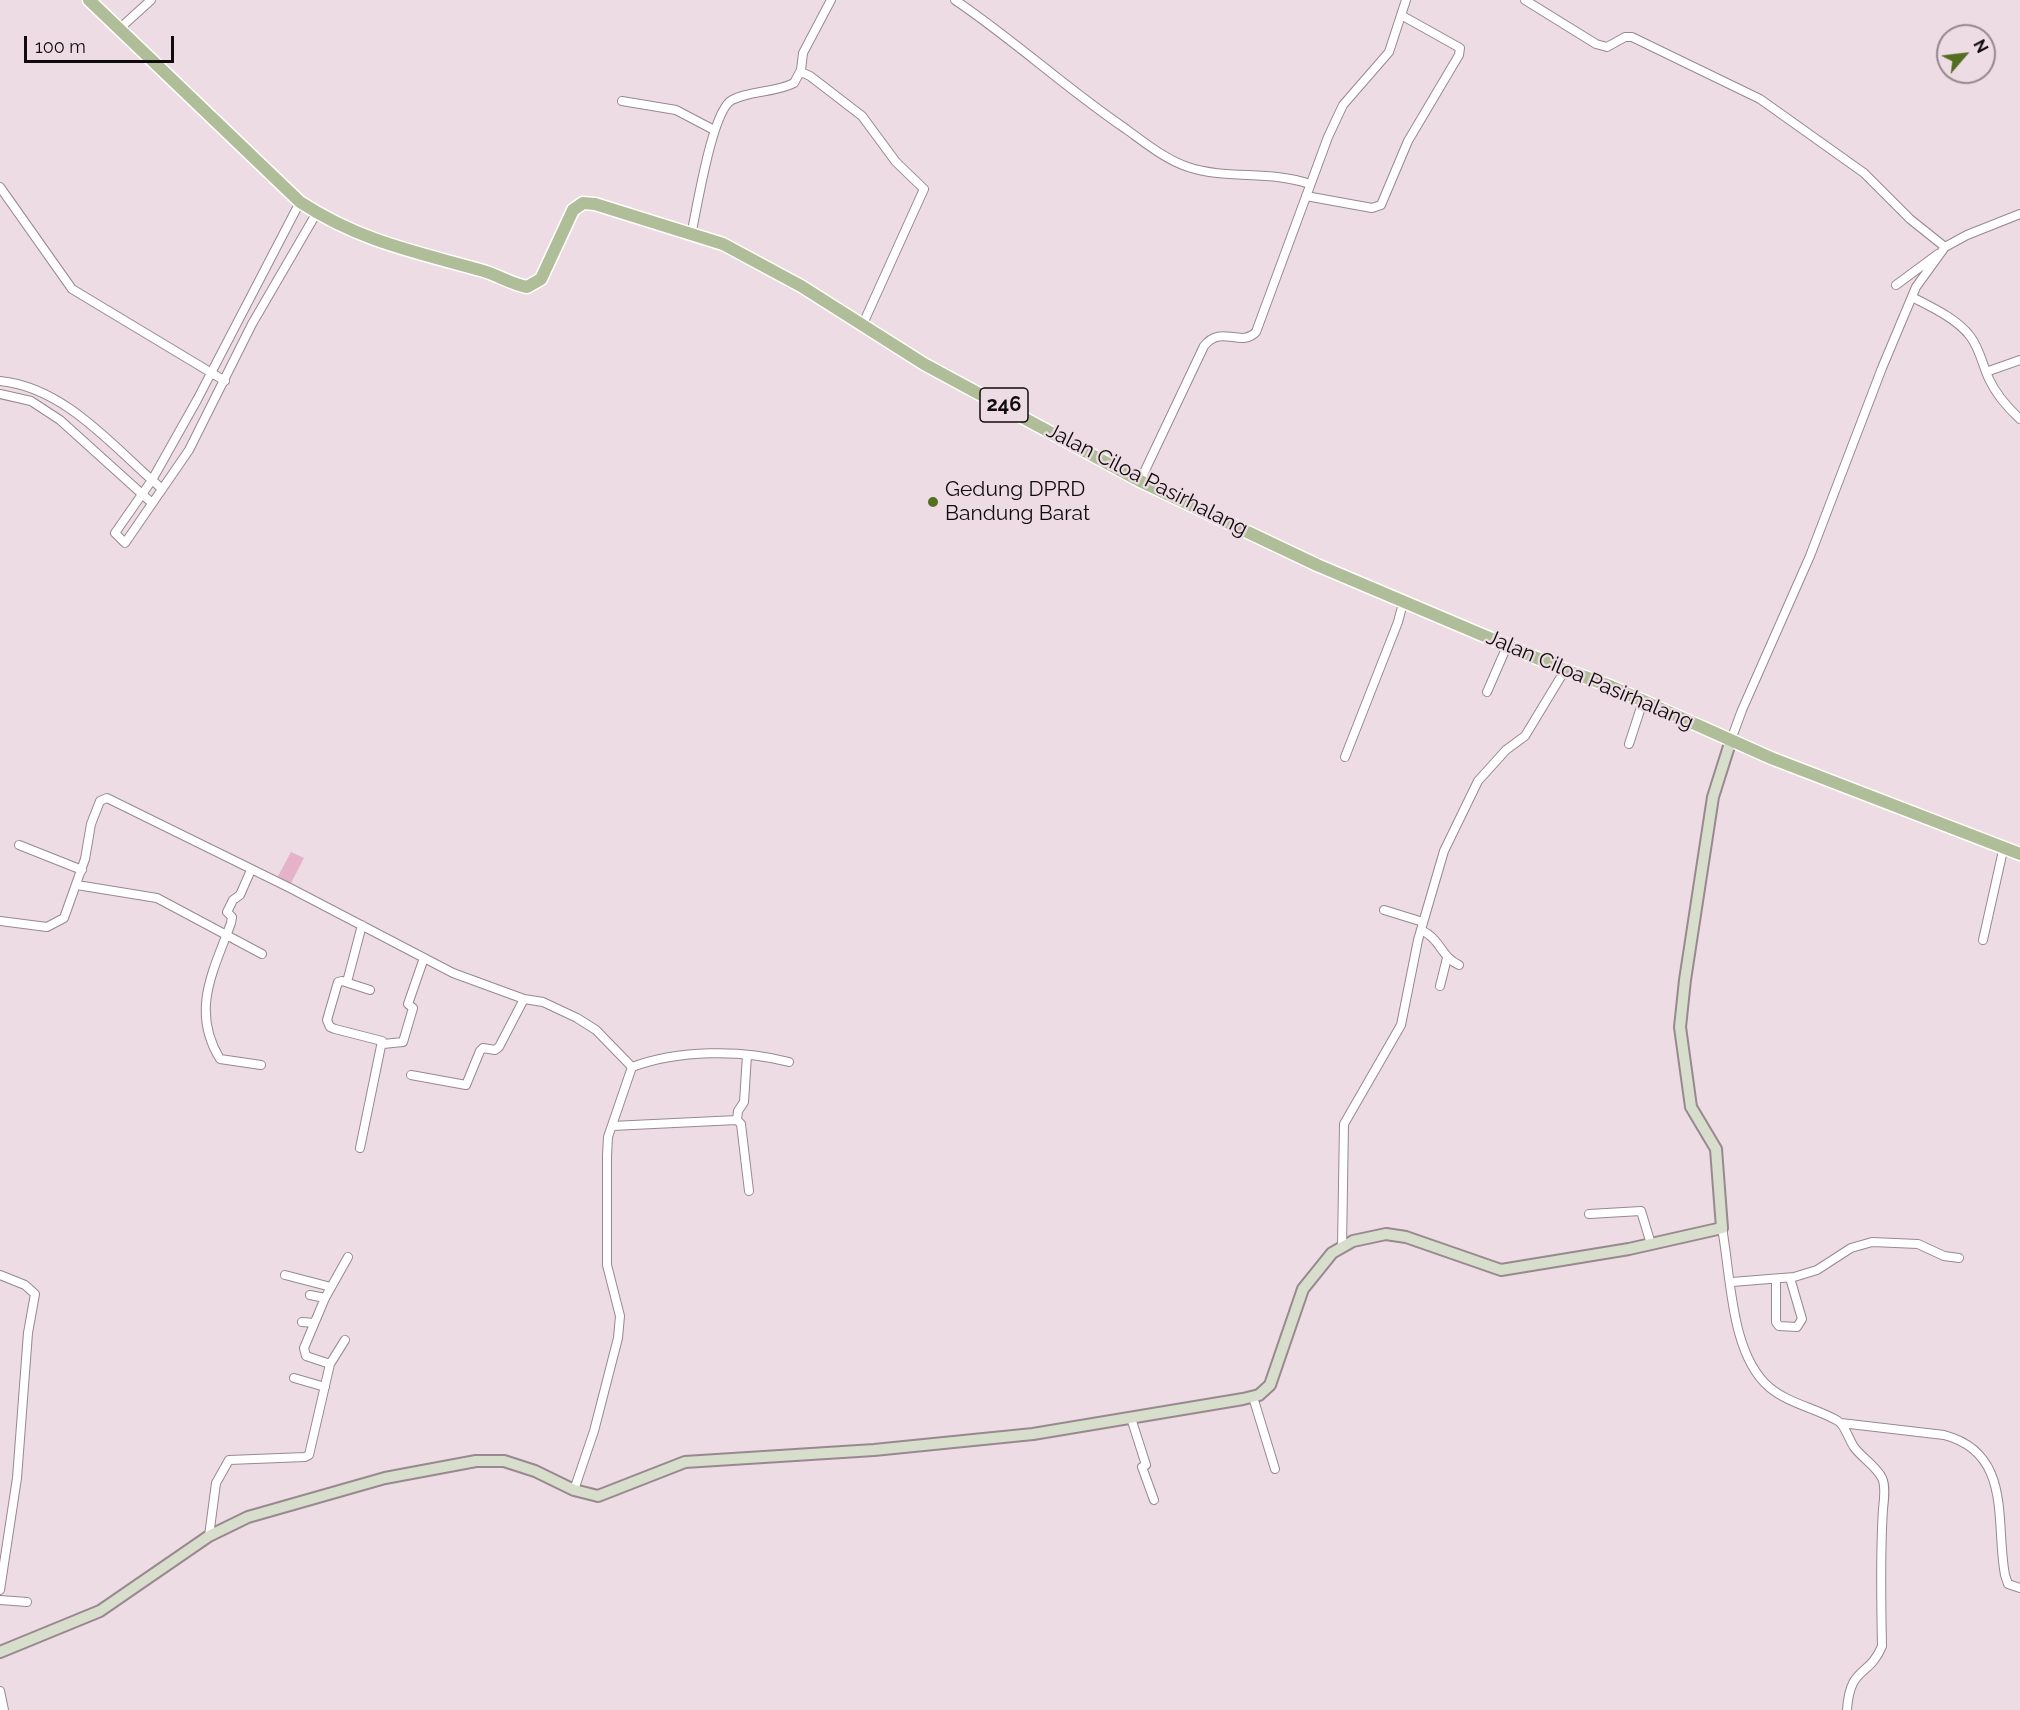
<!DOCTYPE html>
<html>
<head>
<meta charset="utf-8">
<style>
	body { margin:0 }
	#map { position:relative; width:2020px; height:1710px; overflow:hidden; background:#eddce3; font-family:Raleway,sans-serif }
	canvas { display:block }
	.north { position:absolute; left:1936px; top:24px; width:60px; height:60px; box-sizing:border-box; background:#eddce3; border:2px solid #95888d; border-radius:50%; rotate:62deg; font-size:16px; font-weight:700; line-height:24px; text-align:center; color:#100b0d }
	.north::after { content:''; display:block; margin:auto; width:21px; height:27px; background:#546e21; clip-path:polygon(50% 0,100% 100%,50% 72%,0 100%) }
	.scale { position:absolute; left:24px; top:36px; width:150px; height:27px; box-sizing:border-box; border:3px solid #100b0d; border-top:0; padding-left:8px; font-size:18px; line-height:21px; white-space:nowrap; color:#100b0d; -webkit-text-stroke:4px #eddce3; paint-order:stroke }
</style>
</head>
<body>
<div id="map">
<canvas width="2020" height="1710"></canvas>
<div class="north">N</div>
<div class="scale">100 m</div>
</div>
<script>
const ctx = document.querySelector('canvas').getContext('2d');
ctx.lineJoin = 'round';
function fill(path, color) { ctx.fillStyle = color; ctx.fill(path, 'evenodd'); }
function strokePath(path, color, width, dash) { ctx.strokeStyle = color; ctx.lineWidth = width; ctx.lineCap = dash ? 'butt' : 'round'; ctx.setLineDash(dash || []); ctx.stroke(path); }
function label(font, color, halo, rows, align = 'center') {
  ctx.font = font + ' Raleway,sans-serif'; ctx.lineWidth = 4.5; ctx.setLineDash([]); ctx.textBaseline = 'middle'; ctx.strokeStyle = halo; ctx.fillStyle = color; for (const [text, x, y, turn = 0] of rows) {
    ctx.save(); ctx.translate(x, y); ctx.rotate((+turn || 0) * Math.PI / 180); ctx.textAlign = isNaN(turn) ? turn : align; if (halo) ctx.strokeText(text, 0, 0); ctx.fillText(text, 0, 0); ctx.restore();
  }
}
fill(new Path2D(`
	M291,852L304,858L290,885L277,878Z`), '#e6b2ca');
const street = new Path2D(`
	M955,0C1014,40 1067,89 1126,129C1144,142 1166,160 1188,167C1227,180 1270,170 1310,184
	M1525,0L1596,44L1607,47L1625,37H1632L1760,99L1864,173L1910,219L1945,247
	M118,30L151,0
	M801,72L810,76L862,116L896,162L924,189L862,326
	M622,101L676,110L714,130
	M0,187L72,289L225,381
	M1306,196L1372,208L1381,205L1408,141L1459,55L1460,48L1401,15
	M691,235C697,209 712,110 732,100C751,90 775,93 794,83L801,70L803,53L831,0
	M1896,285L1938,254
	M1912,297C1931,307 1956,318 1970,336C1980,349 1982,364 1989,379C1996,394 2008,408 2020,419
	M1986,372L2020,360
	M0,381C62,387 108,441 152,480L197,400L300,202
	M0,394L31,401L60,420L152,503
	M1140,481L1204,346C1221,324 1241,348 1256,332L1328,137L1343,105L1389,52L1406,0
	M161,488L152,480L115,533L125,543L189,450L252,324L316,214
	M1487,692L1507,646
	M1731,740L1742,710L1810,556L1882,368L1916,287L1945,247L1967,235L2020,214
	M1629,744L1643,701
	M1345,757L1398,622L1403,603
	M19,845L82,870
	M251,870L240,895L233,900L227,912L232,917L231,923C214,970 190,1010 220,1059L261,1065
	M77,885L157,898L262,954
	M1384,910L1423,922
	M0,921L47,927L64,918L85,859L91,824L100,801L107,798L290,888L453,973L524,999L543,1002L577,1018L596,1030L632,1067
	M1421,930C1441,939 1440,956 1459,965
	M1983,940L2004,846
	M347,982L362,925
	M1440,986L1447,958
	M383,1044L403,1042L413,1008L408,1004L424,958
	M747,1055L744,1102L738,1111L737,1120L741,1124L749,1191
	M632,1067C678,1050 741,1049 789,1062
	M411,1075L466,1085L480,1051L483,1048L495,1050L499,1047L524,999
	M612,1126L737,1120
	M360,1148L382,1041L335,1029L330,1027L327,1020L338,982L342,981L370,990
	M1589,1214L1641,1211L1651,1244
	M1722,1228C1731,1275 1730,1353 1769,1387C1789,1404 1816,1408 1838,1421C1845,1425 1849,1440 1854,1447C1862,1458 1876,1466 1882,1478C1886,1486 1884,1500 1883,1509C1880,1555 1881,1600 1882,1646C1869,1678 1850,1665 1847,1710
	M1342,1247L1344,1124L1401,1025L1418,940L1444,851L1478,781L1506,750L1525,736L1565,670
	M0,1275L25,1285L35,1294L28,1333L17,1478L0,1590
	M285,1275L331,1287
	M1776,1279V1322L1779,1326L1797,1327L1802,1319L1790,1278
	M1732,1282L1794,1277L1817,1270L1851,1248L1872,1242L1918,1244L1944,1256L1959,1258
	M310,1295L325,1298
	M302,1322L314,1323
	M330,1364L306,1356L304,1348L325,1298L348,1257
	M294,1378L325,1387
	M1253,1397L1275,1469
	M1131,1418L1146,1465L1142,1467L1154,1500
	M1841,1423L1944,1435C2013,1453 1995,1523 2005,1575L2008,1584L2020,1588
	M574,1490L594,1431L618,1338L620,1316L607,1265V1156L608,1137L632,1067
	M209,1536L216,1483L229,1460L305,1457L309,1455L330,1364L345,1340
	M0,1600L27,1602
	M0,1691L4,1710`);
const secondary = new Path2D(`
	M0,1652L100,1611L209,1536L248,1517L385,1478L476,1461H504L535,1471L574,1490L598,1496L685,1462L874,1450L1033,1434L1243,1399L1259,1395L1270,1385L1303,1289L1332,1253L1353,1241L1386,1234L1406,1237L1501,1270L1629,1249L1722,1228L1716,1149L1691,1107L1680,1027L1685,980L1713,797L1731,740`);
const primary = new Path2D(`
	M89,0L300,202C360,241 412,251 480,270C496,274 511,284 527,287L541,279L573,210L583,203L595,204L723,244L801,286L924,364L1140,481L1317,565L1565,670L1610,686L1771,758L2020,854`);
strokePath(street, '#98888f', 10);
strokePath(secondary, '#98888f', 14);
strokePath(primary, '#fff', 15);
strokePath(street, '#fff', 8);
strokePath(secondary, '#d7decb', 10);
strokePath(primary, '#afbe98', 12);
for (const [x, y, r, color] of [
	[933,502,6,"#546e21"]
]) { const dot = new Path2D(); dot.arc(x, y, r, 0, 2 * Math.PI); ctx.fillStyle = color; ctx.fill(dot); strokePath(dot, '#eddce3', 2); }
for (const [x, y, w] of [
	[1004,405,48]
]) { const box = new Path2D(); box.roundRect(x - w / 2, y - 17, w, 34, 4.5); ctx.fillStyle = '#eddce3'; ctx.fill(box); strokePath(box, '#100b0d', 1.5); }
label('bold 20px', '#100b0d', null, [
	["246",1004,405]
]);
label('21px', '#100b0d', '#eddce3', [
	["Jalan Ciloa Pasirhalang",1147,480,27],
	["Jalan Ciloa Pasirhalang",1590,680,23]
]);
label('21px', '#100b0d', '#eddce3', [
	["Gedung DPRD",945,490],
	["Bandung Barat",945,514]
], 'left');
</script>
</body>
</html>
